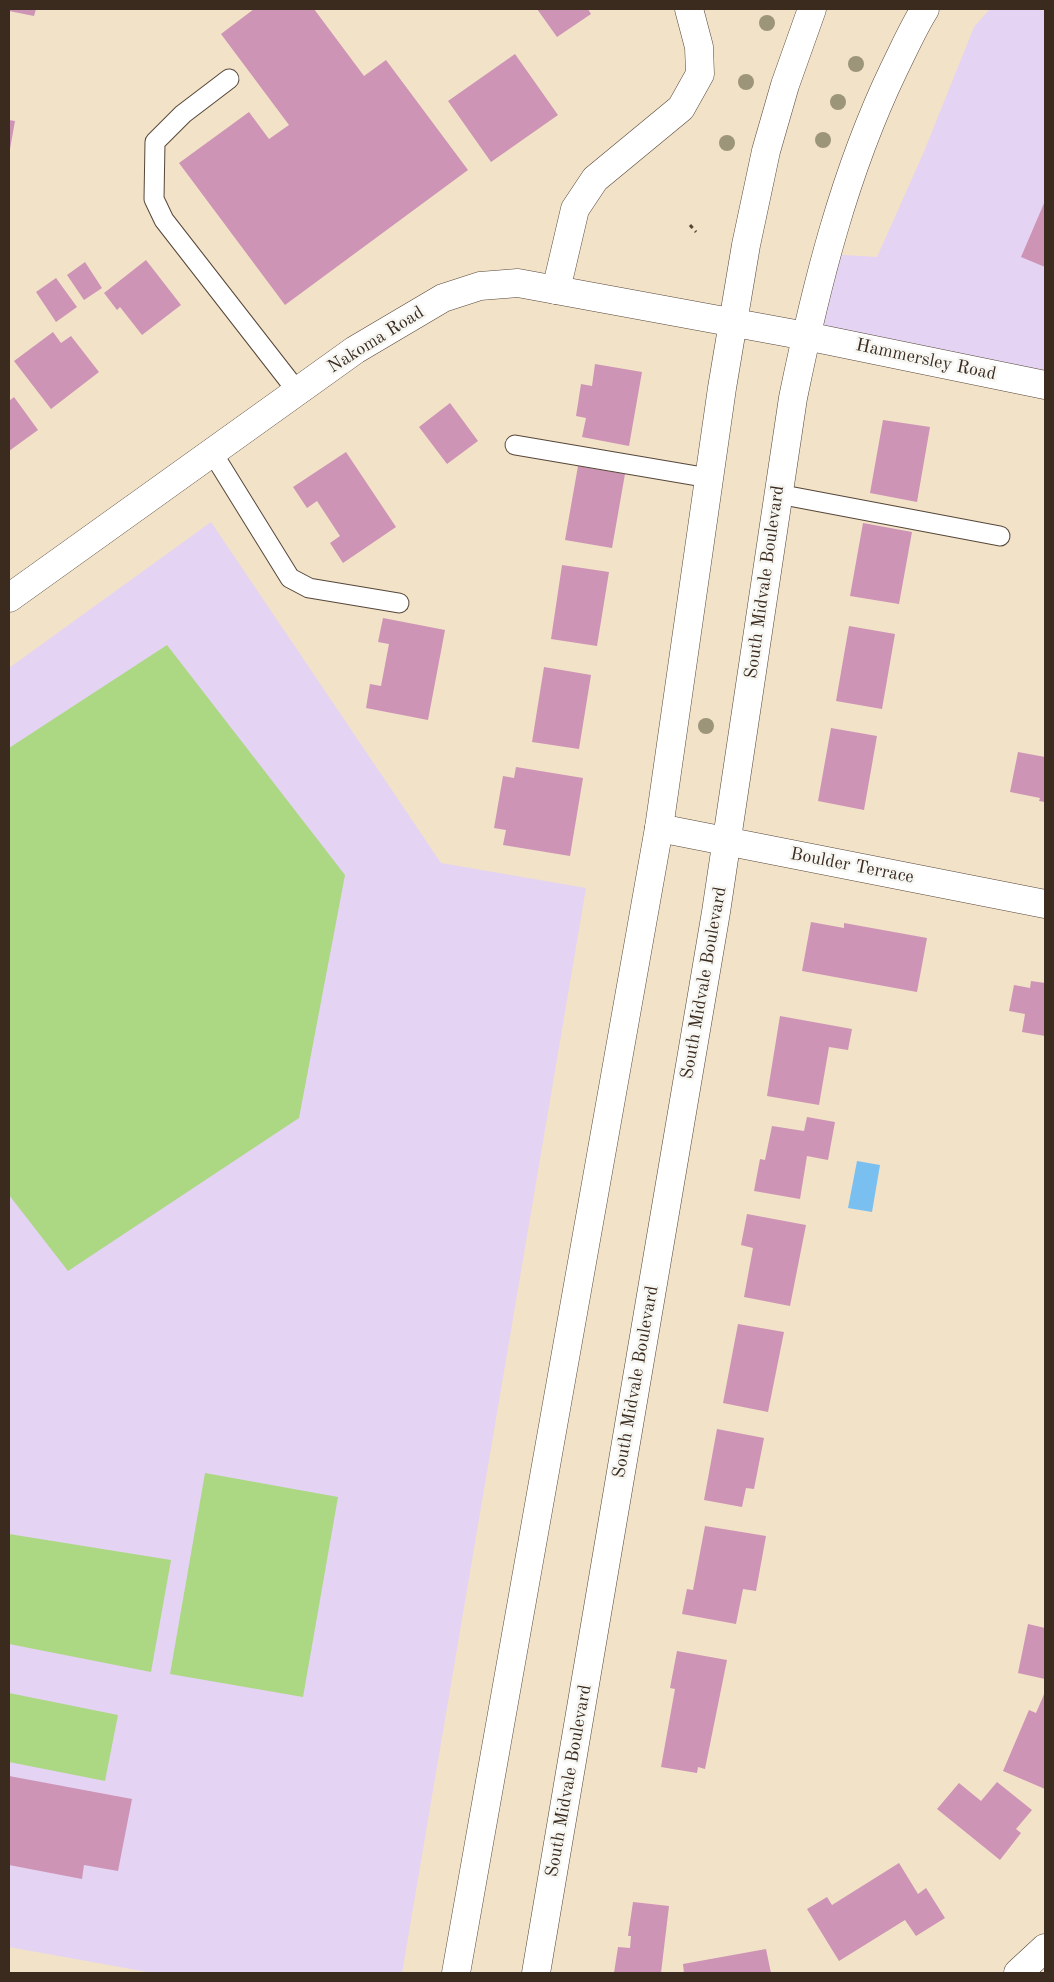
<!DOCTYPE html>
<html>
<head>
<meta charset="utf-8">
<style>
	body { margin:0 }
	#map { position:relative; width:1054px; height:1982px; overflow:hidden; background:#f2e2c8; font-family:"Old Standard TT",serif }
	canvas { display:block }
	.frame { position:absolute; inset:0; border:10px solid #3b2a1e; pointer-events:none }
</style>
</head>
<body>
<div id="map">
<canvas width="1054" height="1982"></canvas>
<div class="frame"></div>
</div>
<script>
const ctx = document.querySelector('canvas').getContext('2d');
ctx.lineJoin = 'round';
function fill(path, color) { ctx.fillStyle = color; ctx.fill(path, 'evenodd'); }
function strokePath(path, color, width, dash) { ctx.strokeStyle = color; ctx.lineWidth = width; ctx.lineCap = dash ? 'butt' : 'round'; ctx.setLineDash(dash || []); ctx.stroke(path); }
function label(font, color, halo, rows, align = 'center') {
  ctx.font = font + ' "Old Standard TT",serif'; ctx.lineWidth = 5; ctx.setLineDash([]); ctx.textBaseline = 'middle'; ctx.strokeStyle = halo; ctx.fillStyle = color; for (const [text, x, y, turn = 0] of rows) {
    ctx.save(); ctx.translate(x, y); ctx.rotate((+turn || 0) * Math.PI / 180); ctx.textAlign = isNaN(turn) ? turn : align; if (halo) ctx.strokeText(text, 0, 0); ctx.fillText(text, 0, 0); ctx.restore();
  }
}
fill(new Path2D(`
	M990,9H1045V385L806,336L827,254L877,257L923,154L974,27Z
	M211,522L441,863L586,888L402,1973H153L9,1947V668Z`), '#e4d3f2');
fill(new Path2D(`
	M167,645L345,875L299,1118L68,1271L9,1195V748Z
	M205,1473L338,1497L303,1697L170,1674Z
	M9,1534L171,1560L151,1672L9,1644Z
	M9,1693L118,1715L105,1781L9,1762Z`), '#acd884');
fill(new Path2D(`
	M857,1161L880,1165L872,1212L848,1208Z`), '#79c0f1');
fill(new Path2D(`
	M9,9H36L34,16L9,11Z
	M254,9H314L364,76L386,60L468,170L285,305L179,163L249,112L269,139L289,125L221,34Z
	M537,9H588L591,14L557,37Z
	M515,54L558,115L491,162L448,101Z
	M9,120L15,121L10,149H9Z
	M1045,201V267L1021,257Z
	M146,260L181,305L142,335L120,307L117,310L104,293Z
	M85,262L102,288L84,300L67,275Z
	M56,278L77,307L56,322L36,292Z
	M53,332L61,343L71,336L99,372L51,409L14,361Z
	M595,364L642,372L629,446L582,437L586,418L576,416L581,384L592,386Z
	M14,397L38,430L9,451V401Z
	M450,403L478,441L447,464L419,427Z
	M883,420L930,427L917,502L870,493Z
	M346,452L396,527L343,563L330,543L340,536L317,501L307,508L293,487Z
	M578,466L625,474L612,548L565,540Z
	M863,523L912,532L899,604L850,596Z
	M562,565L609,572L597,646L551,639Z
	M383,618L445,630L428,720L366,708L370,684L381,686L389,644L378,642Z
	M849,626L895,634L882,709L836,701Z
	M544,667L591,675L579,749L532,742Z
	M831,728L877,736L864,810L818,801Z
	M1018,752L1045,757V802L1039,801L1040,798L1010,792Z
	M516,767L583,778L570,856L503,845L506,830L494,828L503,776L514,778Z
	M811,922L844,928V923L927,938L917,992L802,971Z
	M1031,981L1045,983V1036L1022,1032L1025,1014L1009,1011L1014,985L1030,988Z
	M780,1016L852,1029L848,1050L829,1047L819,1105L767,1096Z
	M807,1117L835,1122L828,1160L807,1156L800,1199L754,1191L760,1159L765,1160L772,1126L804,1131Z
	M747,1214L806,1225L790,1306L744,1297L753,1248L741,1245Z
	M738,1324L784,1332L768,1412L723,1403Z
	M717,1429L764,1438L754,1489L746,1488L742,1507L704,1500Z
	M705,1526L766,1536L756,1591L743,1589L736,1624L682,1614L687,1589L693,1590Z
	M1028,1624L1045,1628V1679L1018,1673Z
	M677,1651L727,1660L705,1769L698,1767L697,1773L661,1767L675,1689L670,1688Z
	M1045,1692V1789L1003,1771L1029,1710L1036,1713Z
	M9,1776L132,1799L118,1871L84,1865L82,1879L9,1865Z
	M997,1782L1032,1810L1016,1829L1021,1833L1000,1860L937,1809L959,1783L981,1801Z
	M899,1863L918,1894L926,1888L945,1918L916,1936L905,1920L839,1961L807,1909L827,1897L832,1905Z
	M633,1902L669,1906L661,1973H614L618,1947L630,1948L631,1936H628Z
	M766,1949L771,1973H684L683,1964Z`), '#cd94b6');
const service = new Path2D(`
	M229,79L183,114L155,142L154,199L164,220L297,391
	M515,445L709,478
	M212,452L290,578L309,588L399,603
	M778,494L1000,536`);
const minor = new Path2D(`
	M556,290L575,209L595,179L681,108L700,74L699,47L689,9
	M806,336L1045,385
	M659,828L1045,904
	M1018,1973L1045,1948`);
const secondary = new Path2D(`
	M9,598L355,350L443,298L480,286L518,283L806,336
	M456,1973L659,828L722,388L746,245L766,151L785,85L812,9
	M536,1973L716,912L793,398C816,286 844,173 894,69C904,49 913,28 925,9`);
strokePath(service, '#564638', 21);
strokePath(minor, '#564638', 29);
strokePath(secondary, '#564638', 29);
strokePath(new Path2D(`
	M690,225L696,232`), '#564638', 3, [4, 4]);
strokePath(service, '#fff', 19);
strokePath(minor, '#fff', 28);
strokePath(secondary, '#fff', 28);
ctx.fillStyle = '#9d9579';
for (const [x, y] of [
	[767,23],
	[856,64],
	[746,82],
	[838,102],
	[823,140],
	[727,143],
	[706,726]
]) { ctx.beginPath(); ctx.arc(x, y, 8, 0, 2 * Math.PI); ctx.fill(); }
label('18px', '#3b2a1e', '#f6f6f2', [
	["Nakoma Road",376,340,-32],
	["Hammersley Road",926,360,12],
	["South Midvale Boulevard",765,582,-82],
	["Boulder Terrace",852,866,11],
	["South Midvale Boulevard",704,983,-80],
	["South Midvale Boulevard",636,1382,-80],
	["South Midvale Boulevard",569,1781,-80]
]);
</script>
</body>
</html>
